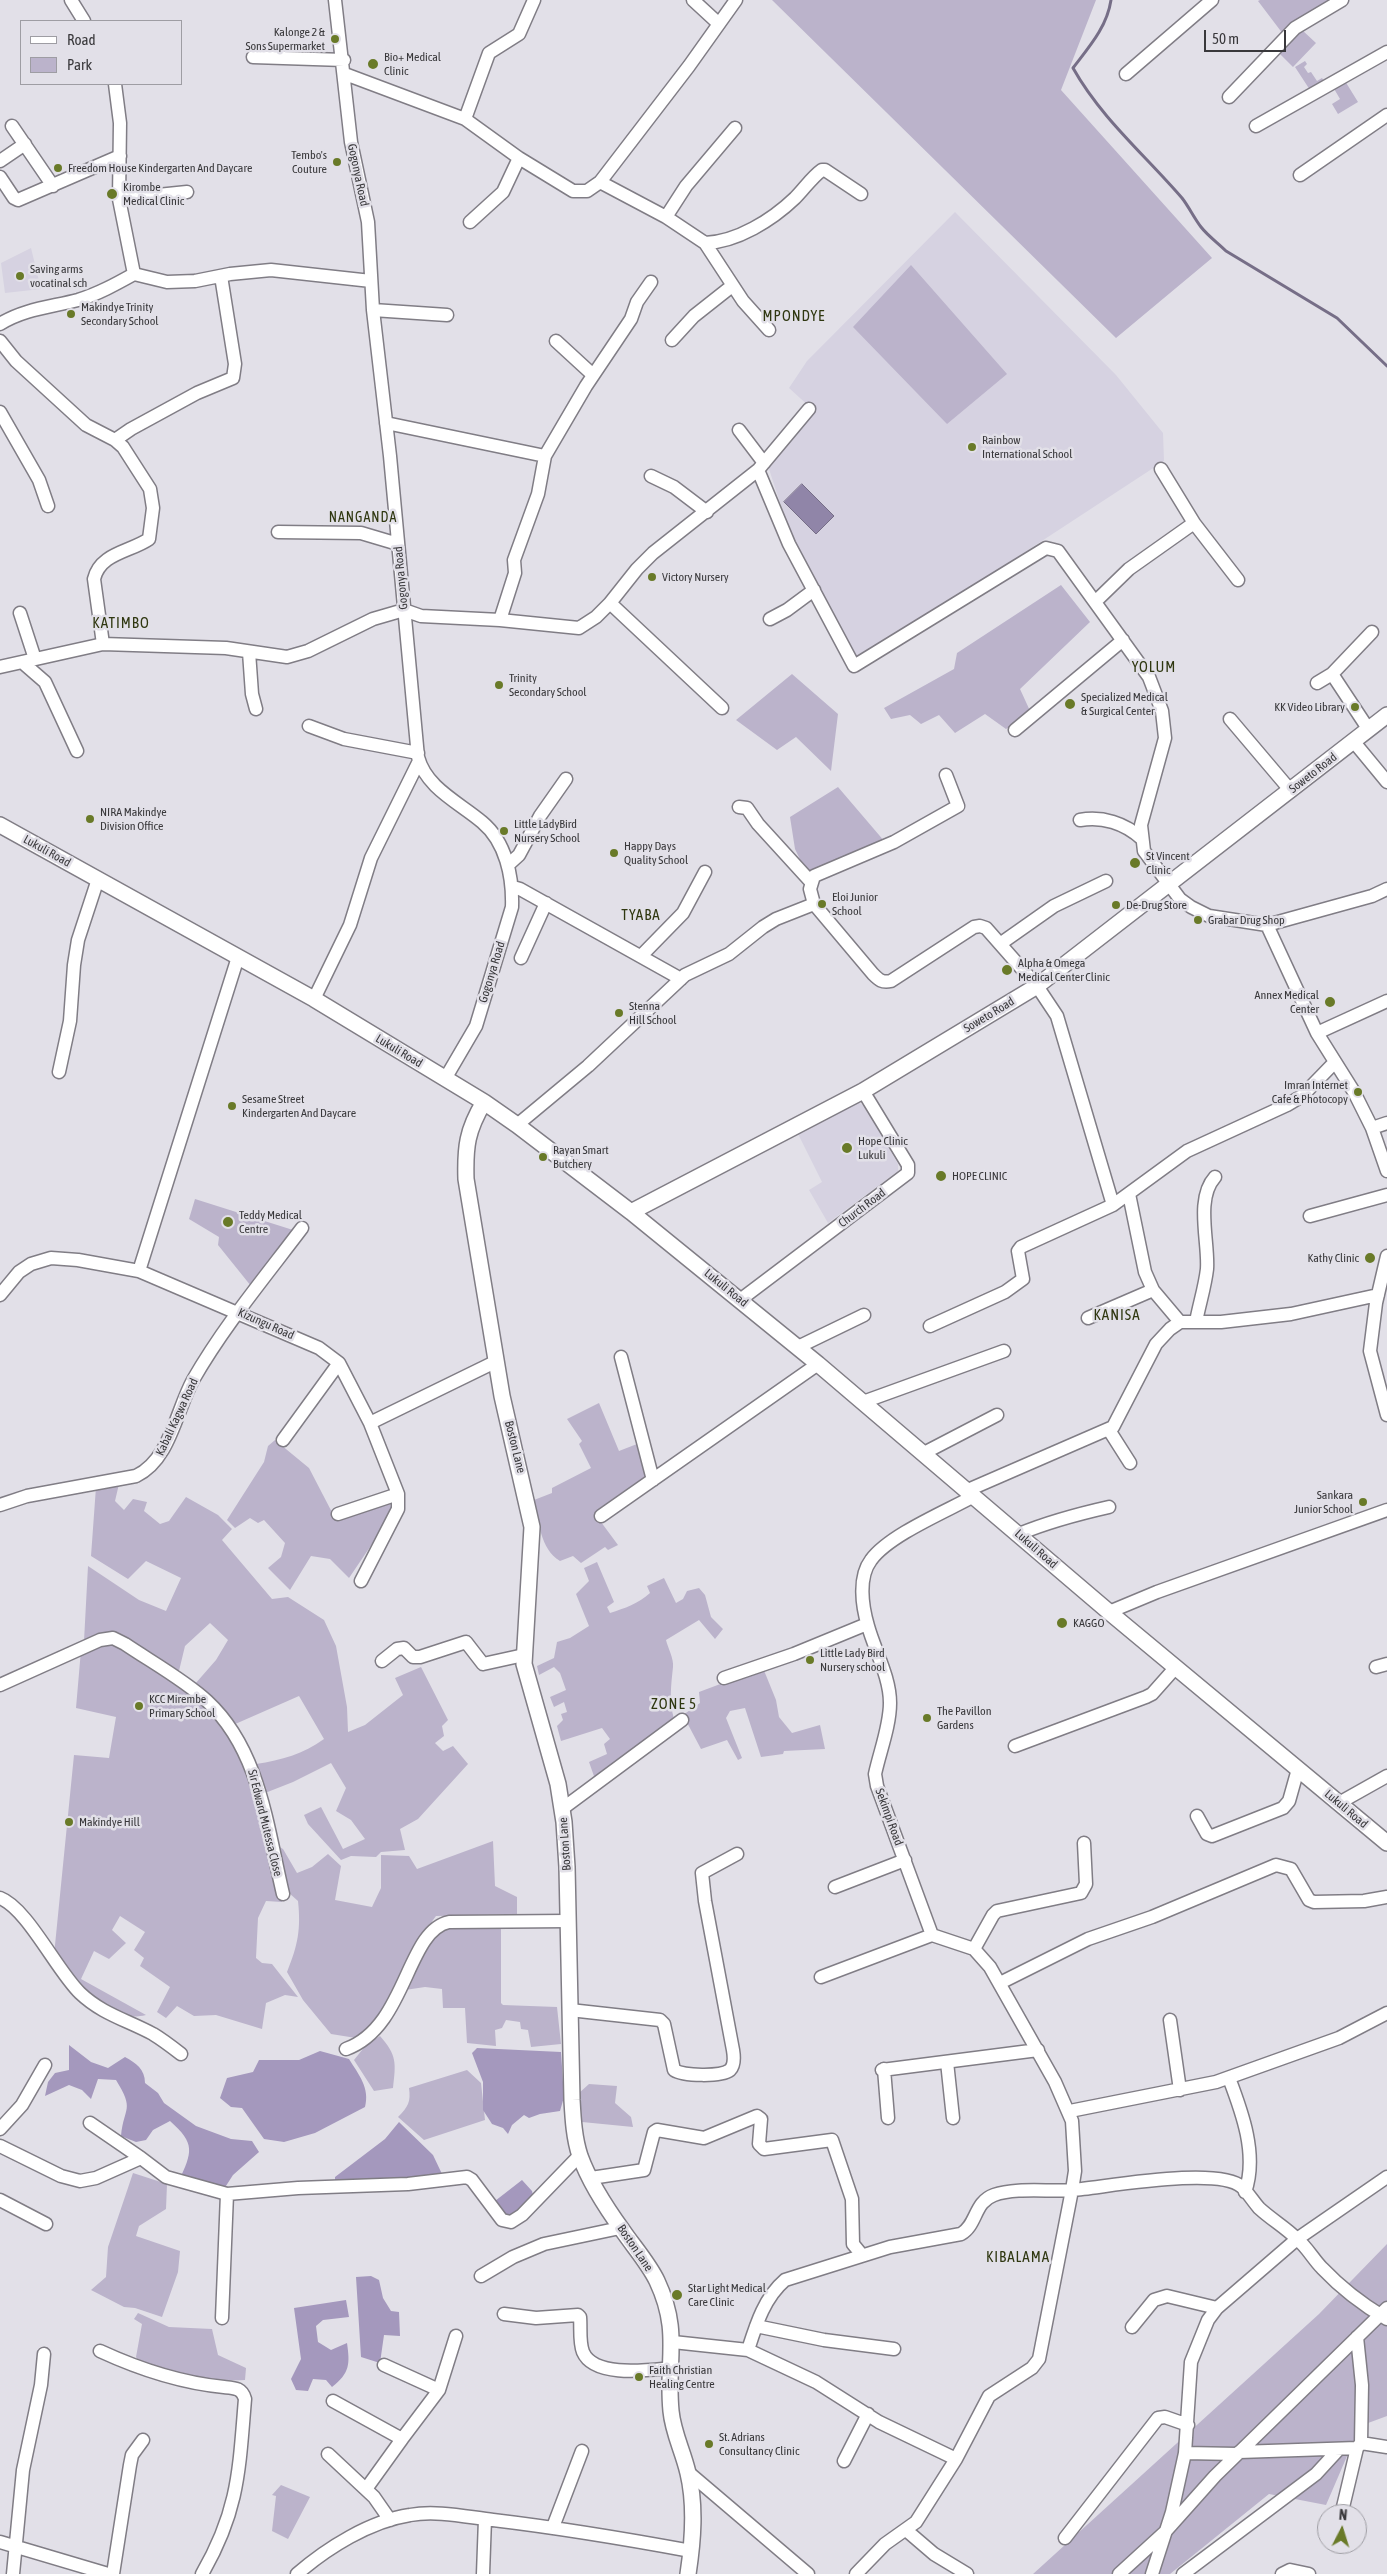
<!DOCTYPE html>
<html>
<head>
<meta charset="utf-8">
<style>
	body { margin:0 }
	#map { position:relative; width:1387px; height:2574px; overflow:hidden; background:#e2e0e8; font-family:"Asap Condensed",sans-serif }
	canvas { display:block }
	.legend { position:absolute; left:20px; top:20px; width:162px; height:65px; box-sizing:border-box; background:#e2e0e8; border:1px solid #9e9da3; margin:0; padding:6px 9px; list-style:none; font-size:15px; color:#39383b }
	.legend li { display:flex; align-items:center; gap:10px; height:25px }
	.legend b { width:25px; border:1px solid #9e9da3 }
	.north { position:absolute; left:1317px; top:2504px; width:50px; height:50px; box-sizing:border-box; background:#e2e0e8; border:1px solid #9e9da3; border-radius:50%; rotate:5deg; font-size:14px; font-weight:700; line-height:20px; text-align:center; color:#39383b }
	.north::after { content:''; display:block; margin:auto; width:18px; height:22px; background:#697a28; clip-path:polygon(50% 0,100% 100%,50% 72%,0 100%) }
	.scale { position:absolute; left:1204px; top:30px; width:82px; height:22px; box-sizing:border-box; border:2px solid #39383b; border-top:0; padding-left:6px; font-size:15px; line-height:18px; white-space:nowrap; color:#39383b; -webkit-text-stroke:4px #e2e0e8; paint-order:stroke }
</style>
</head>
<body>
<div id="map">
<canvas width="1387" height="2574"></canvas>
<ul class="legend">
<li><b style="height:6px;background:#fff"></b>Road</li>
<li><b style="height:14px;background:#bbb3cb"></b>Park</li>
</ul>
<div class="north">N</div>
<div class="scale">50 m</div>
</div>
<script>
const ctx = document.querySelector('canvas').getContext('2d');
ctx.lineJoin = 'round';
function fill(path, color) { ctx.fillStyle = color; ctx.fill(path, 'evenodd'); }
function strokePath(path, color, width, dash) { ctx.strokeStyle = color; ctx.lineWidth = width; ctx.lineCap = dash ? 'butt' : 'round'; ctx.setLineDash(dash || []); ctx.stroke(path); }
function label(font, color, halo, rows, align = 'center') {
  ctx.font = font + ' "Asap Condensed",sans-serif'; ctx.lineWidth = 5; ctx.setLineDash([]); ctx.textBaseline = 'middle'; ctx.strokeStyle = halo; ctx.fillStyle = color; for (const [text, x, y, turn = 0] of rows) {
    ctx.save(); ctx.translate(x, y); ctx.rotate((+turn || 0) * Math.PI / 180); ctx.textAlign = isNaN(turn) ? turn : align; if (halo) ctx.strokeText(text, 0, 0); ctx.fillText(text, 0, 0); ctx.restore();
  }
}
fill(new Path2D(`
	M955,212L1116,375L1163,433L1164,461L857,662L794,545L767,463L811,408L789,388L807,361Z
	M31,248L41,289L5,293L1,263Z
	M858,1102L864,1106L898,1164V1171L828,1223L809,1190L822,1182L797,1132Z`), '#d6d2e1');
fill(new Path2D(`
	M772,0H1096L1061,90L1212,258L1116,338Z
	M1260,0H1328L1283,34L1258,1Z
	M1302,30L1316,43L1293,67L1279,53Z
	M1305,61L1307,64L1304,67L1308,73L1311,72L1317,81L1322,78L1324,81L1310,90L1295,67Z
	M1345,81L1358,102L1338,114L1332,104L1340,99L1333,87Z
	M911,265L1007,374L947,424L853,327Z
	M1061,585L1090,622L1020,689L1031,713L1006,729L985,714L955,733L939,715L921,724L910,715L891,719L884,708L954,669L957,653Z
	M792,674L838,714L831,771L796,737L777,750L736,720Z
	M838,787L885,842L808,876L795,849L790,817Z
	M195,1199L293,1230L251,1286L218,1245L219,1237L189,1219Z
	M599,1403L619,1451L637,1444L647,1482L601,1522L618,1545L608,1550L605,1547L581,1563L573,1556L560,1561C540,1549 539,1521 534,1500L552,1493V1488L591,1468L579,1444L582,1441L567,1419Z
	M275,1440L309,1468L336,1520L390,1504L393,1513L349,1578L330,1559L311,1556L290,1590L268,1568L281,1557L285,1543L264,1520L258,1523L250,1518L235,1528L227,1520L264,1462L268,1446Z
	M119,1484L115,1501L124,1510L133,1499L147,1502L144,1511L160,1524L169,1521L186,1497L218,1515L232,1529L222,1540L272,1599L288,1597L324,1620L336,1646L347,1707L348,1732L365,1725L403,1695L395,1678L421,1667L448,1720L442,1726L444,1736L435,1743L443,1751L453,1746L468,1764L418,1819L400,1829L405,1850L381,1852L376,1857L351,1856L341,1860L308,1824L304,1815L321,1807L343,1849L365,1839L351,1820L336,1811L346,1788L331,1763L293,1782L265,1793L256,1764C282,1760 303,1754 324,1739L299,1696L233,1725L195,1684L216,1660L228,1640L210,1623L185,1646L178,1675L128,1641H84L88,1566L139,1600L166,1611L181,1578L146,1561L128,1579L91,1556L96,1487Z
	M597,1562L614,1602L607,1607L610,1613C625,1608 638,1604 650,1593L647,1586L664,1578L676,1603L683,1599L687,1591L699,1588L705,1595L711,1617L723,1629L715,1639L699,1620L666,1640C668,1648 674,1659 673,1667C671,1686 669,1701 674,1719L595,1779L589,1762L607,1754L604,1744L610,1739L602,1728L561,1741L557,1726L563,1720L561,1714L567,1712L564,1702L554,1707L550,1697L566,1690L560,1673L554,1667L539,1675L537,1666L554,1658L557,1642L570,1638L589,1626L576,1594L589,1581L584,1568Z
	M111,1642L123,1645L208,1706L247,1764L282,1902L266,1901L258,1918L256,1958L262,1963L272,1964L298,1997L285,1995L266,2003L262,2029L216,2015L194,2016L177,2006L166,2018L157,2012L170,1987L140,1966L144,1958L134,1950L145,1932L120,1916L112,1930L126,1943L109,1959L94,1951L81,1979L146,2015C106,2025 77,1982 54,1955L74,1755L109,1758L116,1717L76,1708L81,1650Z
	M763,1668L776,1700L779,1717L792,1733L820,1725L825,1749L784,1751L783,1754L761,1757L745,1708L730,1711L726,1718L742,1758L738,1760L727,1740L701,1749L683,1715L700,1703L699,1692Z
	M493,1841L495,1886L517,1897V1914L436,1916L413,1947L398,1986L368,2031L356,2038L331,2034L303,2000L287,1972C298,1945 301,1929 298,1901L289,1893L276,1845L283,1849L297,1873L312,1867L328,1854L341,1866L335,1900L372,1907L381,1888V1855L409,1856L417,1869Z
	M501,1927V2003L503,2005L557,2007L561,2044L531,2047L528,2030L521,2029L520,2022L506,2020L502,2028L495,2030L496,2046L467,2043L465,2008H443L442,1989L425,1987L405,1990L429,1938L444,1928Z
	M380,2036C397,2055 396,2063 393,2088L374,2091L354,2060L366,2045Z
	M467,2070L481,2083L485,2120L424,2140L398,2117C408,2107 411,2102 409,2088Z
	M589,2084L617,2086L615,2103L631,2117L633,2127L582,2122L578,2094Z
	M133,2173L167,2184L166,2209L139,2226L136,2236L180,2251L178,2272L162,2317L135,2308L124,2307L91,2290L106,2277L108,2247Z
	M1387,2244V2416L1360,2426L1326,2505L1269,2494L1170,2574H1033L1319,2314Z
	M138,2313L169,2327L212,2329L218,2355L246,2368L245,2380C209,2382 174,2372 139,2362L136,2357L142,2324L134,2319Z
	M281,2485L310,2497L288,2539L272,2531L276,2496L272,2495Z`), '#bbb3cb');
fill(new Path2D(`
	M69,2045L91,2062L108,2068L125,2057C136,2063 145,2069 145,2083L158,2093L164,2103L196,2126L231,2139L252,2141L259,2152L233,2175L224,2189L179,2181C192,2152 196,2144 170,2121L153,2130L146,2140L136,2142L121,2136C124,2106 135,2111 116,2080L98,2079L91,2099L82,2090L69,2085L45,2096L48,2082L55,2073L69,2070Z
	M477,2048L561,2052L564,2097L560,2111L540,2114L529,2118L524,2115L512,2125L508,2134L503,2128L492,2124L483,2110V2082L472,2053Z
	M320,2051L349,2059C359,2075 370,2088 365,2107L315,2133L284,2142L264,2139L242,2108L231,2107L220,2098L227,2078L253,2072L259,2060H299Z
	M399,2122L433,2155L442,2174L433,2179L335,2184V2177L385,2139Z
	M522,2180L532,2191L533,2195L505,2227L499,2226L486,2208Z
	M371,2276L379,2280L383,2298L391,2311L399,2312L400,2336L384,2335L380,2363L361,2357L356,2277Z
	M346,2300L349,2317L323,2320L316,2326L318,2342L331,2350L347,2343C350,2364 350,2373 332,2387L326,2380L313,2379L308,2391L296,2390L291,2379L301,2359L294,2308Z`), '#a498bd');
const water = new Path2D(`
	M802,484L834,516L816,534L784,502Z`);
fill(water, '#9085a8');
strokePath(water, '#766e87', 1);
strokePath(new Path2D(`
	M1111,0C1107,27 1089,47 1073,68C1101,118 1145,155 1182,198C1189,207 1194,218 1201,227C1208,236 1218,243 1226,251L1337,318L1387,366`), '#766e87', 3);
const minor = new Path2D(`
	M71,0L84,21
	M335,0L351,142L368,222L373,310L390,456L418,757C426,788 460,803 482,822C506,842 513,877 512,907L476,1026L445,1079
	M693,0L719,24
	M253,57L344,60
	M345,74L465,119L519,158L573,191H587L600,182L666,217L705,243L743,301L769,330
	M1126,74L1212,0
	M1229,97L1295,28L1342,0
	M465,119L489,53L519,34L534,0
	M12,126L53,186
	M1256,126L1387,52
	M0,161L25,144
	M1300,175L1387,115
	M0,177L14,198L18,200L120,156
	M600,182L689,66L736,0
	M119,199L187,192
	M666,217L686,186L735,128
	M470,222L503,192L519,158
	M705,243C737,242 772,220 795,198C804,189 812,177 822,170H825L861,194
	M134,274L167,282L195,281L230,274L271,270L371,281
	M373,310L447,315
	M0,324C24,309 51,307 78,300C98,294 116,284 134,274L119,199L120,123L115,84
	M672,340L694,316L732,286
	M0,341L16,361L86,425L115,440L123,447L150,489L153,508L149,539C130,552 100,553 94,579L103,644
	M556,341L593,375
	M0,412L39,480L48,506
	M386,423L545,456
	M739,430L764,463
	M115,440L131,429L197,393L233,378L235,364L221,276
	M1161,469L1194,523
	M758,470L809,409
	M651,476L674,487L707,512
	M278,532L361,533L398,544
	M1095,602L1129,569L1194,523L1238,580
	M610,603L637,569L653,553L758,470L789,544L854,666L1046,548L1058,551L1149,677L1162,711L1165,738L1141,825L1144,851L1180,899L1191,907L1209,916L1267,925L1317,1033L1354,1092L1372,1128L1387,1171
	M20,613L35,659
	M770,619L787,610L814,590
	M500,620L515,573L514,560L538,494L545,456L586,386L631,319L637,302L651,282
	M249,652L252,694L256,709
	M22,662L45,682L77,751
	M0,667L103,644L226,648L287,657L308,651L373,619L404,610L421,616L500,620L579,628L596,617L610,603L722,708
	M1332,674L1372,632
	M1317,683L1332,674L1369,730
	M1230,719L1291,791
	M309,726L344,739L418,753
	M1015,730L1123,640
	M1354,742L1387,782
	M946,775L958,806L894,842L814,876L810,889L814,904L873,974C879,980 882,983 891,981L974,927L980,926L986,928L1037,986L1057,1016L1113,1205
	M739,807L747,808L758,824L810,881
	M1080,820C1102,816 1125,823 1142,839
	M508,865L519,855L540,816L566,779
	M513,887L520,889L681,979
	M1267,925L1372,896L1387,889
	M1000,944L1054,906L1106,881
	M641,956L683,913L705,872
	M521,958L546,903
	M314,999L350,925L371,858L419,761
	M1317,1033L1387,1001
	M59,1072L70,1021L74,965L78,940L98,879
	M517,1125L588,1066L685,975L729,954L763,927L776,919L814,904
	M1372,1128L1387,1123
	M1129,1194L1145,1272L1153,1290L1180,1322
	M1310,1216L1387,1195
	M1387,1256L1376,1303L1370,1351L1387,1415
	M139,1271L238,957
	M0,1295L19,1272L31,1264L51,1258L78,1260L139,1271L319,1348L339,1363L370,1423L497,1361
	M740,1300L908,1173V1165L863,1091
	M1088,1318L1153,1290
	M1196,1322C1199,1305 1205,1287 1207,1269C1209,1242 1195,1199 1215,1177
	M930,1326L1005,1292L1023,1279L1018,1251L1021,1247L1113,1205L1187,1151L1287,1105L1302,1096L1334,1063
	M798,1347L864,1315
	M621,1357L653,1480
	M863,1402L1004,1351
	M1109,1430L1130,1463
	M283,1440L339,1363
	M924,1453L997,1415
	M968,1490L1113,1427L1156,1344L1170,1329L1180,1322H1221L1291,1314L1378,1295
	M0,1505L27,1496L136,1476C170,1460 176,1411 193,1380C224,1326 265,1277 302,1228
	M338,1514L398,1494
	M601,1516L818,1364
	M1019,1534C1048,1522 1078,1514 1109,1507
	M361,1581L398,1509V1494L370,1423
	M1109,1612L1157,1592L1387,1510
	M382,1661L397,1649L404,1648L413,1657H420L466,1642L483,1664L524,1655
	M1376,1667L1387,1664
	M724,1678L794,1654L867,1624
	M0,1685L100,1640L113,1638L125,1644C150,1661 186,1681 207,1701C260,1750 267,1827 283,1894
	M1015,1746L1146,1697L1152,1694L1176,1667
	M1339,1803L1387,1776
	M562,1809L682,1720
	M1197,1816L1207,1834L1212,1836L1283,1808L1289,1801L1298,1769
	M835,1887L905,1860
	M0,1898C27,1908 57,1971 80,1993C102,2014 127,2020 153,2034C163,2040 172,2047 181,2054
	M974,1949L993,1915L997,1911L1081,1893L1086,1884L1084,1843
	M821,1977L932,1935
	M1000,1983L1088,1939L1152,1917L1276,1865L1291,1869L1309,1900L1314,1902L1364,1901L1387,1897
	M570,2010L660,2020L664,2024L674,2070C683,2076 721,2077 730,2070C735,2065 734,2056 733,2050L705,1901L702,1873L737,1854
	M1170,2020L1180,2090
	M346,2049C407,2027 406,1931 449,1922L568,1921
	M947,2062L953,2118
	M884,2069L888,2118
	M882,2070L1038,2050
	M1229,2078C1242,2112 1258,2155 1245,2192
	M1070,2111L1216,2082L1339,2038L1387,2013
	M90,2123L141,2158
	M0,2129L22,2105L45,2065
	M0,2146L61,2176L80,2181L96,2178L141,2158L166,2177L227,2194L298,2188L408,2184L467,2177L472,2180L502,2220L511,2222L522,2215L580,2155
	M591,2178L644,2170L654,2132L657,2130L704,2138L757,2116L761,2119L759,2144L764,2149L832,2140L852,2199L853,2244L862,2255
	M0,2200L46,2224
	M481,2276L513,2257L544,2244L620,2228
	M504,2314L536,2318L578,2315L580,2317C581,2328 579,2342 583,2352C594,2378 649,2370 671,2368
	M222,2318L227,2194
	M756,2326L824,2340L894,2349
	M1132,2327L1154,2300L1167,2296L1217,2308
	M1357,2337L1362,2385L1361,2443
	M673,2342L748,2350C756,2325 764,2298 785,2280L890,2247L961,2234C977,2225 974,2202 994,2195C1016,2187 1050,2192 1073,2190C1107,2187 1218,2166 1242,2187C1248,2193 1253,2201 1259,2208C1272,2220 1285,2227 1297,2239C1307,2247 1313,2259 1322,2268C1341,2288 1363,2305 1387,2319
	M748,2350L816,2382L879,2422L956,2459
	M100,2351C139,2369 182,2383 224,2387C235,2388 242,2388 245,2399C239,2470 239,2510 202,2574
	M384,2365L439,2390
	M333,2401L402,2439L366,2489
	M402,2439L439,2390L456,2336
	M1239,2452L1357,2448
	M1185,2453L1237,2454
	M328,2454L374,2497L390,2520
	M844,2461L868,2414
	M688,2472L808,2574
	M1343,2507L1357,2448L1361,2443L1387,2447
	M553,2527L582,2451
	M906,2530L934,2554L967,2574
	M1065,2538L1158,2418L1165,2417L1188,2425
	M0,2542L108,2574
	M13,2574L23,2470L41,2385L44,2354
	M113,2574L130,2465L132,2455L143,2440
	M297,2574C327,2548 370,2521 410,2515C436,2510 467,2517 493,2520C560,2528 626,2539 691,2551
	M483,2574L485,2519
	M856,2574L885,2544L916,2522L956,2459L989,2396L1032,2368L1039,2359L1072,2190L1075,2171L1072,2121L1055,2082L990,1967L974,1949L932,1935L877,1786L875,1774C880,1751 890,1726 890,1703C890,1677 875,1651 868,1626C862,1606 858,1577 871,1560C889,1535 947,1511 974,1496
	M1119,2574L1165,2532L1215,2476L1387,2308
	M1152,2574L1172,2512L1185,2453L1191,2362L1208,2320L1217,2308L1297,2239L1387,2177
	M1183,2574L1316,2474L1339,2449
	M1282,2574L1290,2570L1309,2574`);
const tertiary = new Path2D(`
	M0,825L314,999L484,1102L517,1125L631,1212L818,1364L1109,1612L1387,1843
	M484,1102C467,1130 465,1147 466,1179L502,1396L532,1527L524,1664L558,1784L564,1822L567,1867L572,2100C573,2118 574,2138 580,2156C589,2181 607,2209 623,2231C634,2247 649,2264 657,2281C681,2332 666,2360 671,2411C673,2433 683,2451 688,2473C696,2506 693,2541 688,2574
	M631,1212L863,1091L1037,986L1387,715`);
strokePath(minor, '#807d85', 15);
strokePath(tertiary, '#807d85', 18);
strokePath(minor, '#fff', 12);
strokePath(tertiary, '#fff', 15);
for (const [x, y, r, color] of [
	[335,39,5,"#697a28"],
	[373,64,6,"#697a28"],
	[337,162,5,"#697a28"],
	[58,168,5,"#697a28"],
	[112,194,6,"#697a28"],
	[20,276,5,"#697a28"],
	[71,314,5,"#697a28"],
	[972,447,5,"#697a28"],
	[652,577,5,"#697a28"],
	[499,685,5,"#697a28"],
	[1070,704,6,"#697a28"],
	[1355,707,5,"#697a28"],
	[90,819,5,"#697a28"],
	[504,831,5,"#697a28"],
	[614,853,5,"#697a28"],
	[1135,863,6,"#697a28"],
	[822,904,5,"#697a28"],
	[1116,905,5,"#697a28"],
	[1198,920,5,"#697a28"],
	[1007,970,6,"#697a28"],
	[1330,1002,6,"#697a28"],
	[619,1013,5,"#697a28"],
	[1358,1092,5,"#697a28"],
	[232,1106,5,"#697a28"],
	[847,1148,6,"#697a28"],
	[543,1157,5,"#697a28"],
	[941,1176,6,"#697a28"],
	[228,1222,6,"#697a28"],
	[1370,1258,6,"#697a28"],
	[1363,1502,5,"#697a28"],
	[1062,1623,6,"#697a28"],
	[810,1660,5,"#697a28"],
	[139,1706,5,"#697a28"],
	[927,1718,5,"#697a28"],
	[69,1822,5,"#697a28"],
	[677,2295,6,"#697a28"],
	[639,2377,5,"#697a28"],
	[709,2444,5,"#697a28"]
]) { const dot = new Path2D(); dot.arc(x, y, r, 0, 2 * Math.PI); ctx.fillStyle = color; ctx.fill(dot); strokePath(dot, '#e2e0e8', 2); }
label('12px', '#39383b', '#e2e0e8', [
	["Kalonge 2 &",325,32,"right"],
	["Sons Supermarket",325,46,"right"],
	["Bio+ Medical",384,57],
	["Clinic",384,71],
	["Tembo's",327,155,"right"],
	["Couture",327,169,"right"],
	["Freedom House Kindergarten And Daycare",68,168],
	["Kirombe",123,187],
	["Medical Clinic",123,201],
	["Saving arms",30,269],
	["vocatinal sch",30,283],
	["Makindye Trinity",81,307],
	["Secondary School",81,321],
	["Rainbow",982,440],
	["International School",982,454],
	["Victory Nursery",662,577],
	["Trinity",509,678],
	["Secondary School",509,692],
	["Specialized Medical",1081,697],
	["& Surgical Center",1081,711],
	["KK Video Library",1345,707,"right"],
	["NIRA Makindye",100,812],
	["Division Office",100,826],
	["Little LadyBird",514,824],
	["Nursery School",514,838],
	["Happy Days",624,846],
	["Quality School",624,860],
	["St Vincent",1146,856],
	["Clinic",1146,870],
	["Eloi Junior",832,897],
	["School",832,911],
	["De-Drug Store",1126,905],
	["Grabar Drug Shop",1208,920],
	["Alpha & Omega",1018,963],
	["Medical Center Clinic",1018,977],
	["Annex Medical",1319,995,"right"],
	["Center",1319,1009,"right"],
	["Stenna",629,1006],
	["Hill School",629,1020],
	["Imran Internet",1348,1085,"right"],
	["Cafe & Photocopy",1348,1099,"right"],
	["Sesame Street",242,1099],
	["Kindergarten And Daycare",242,1113],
	["Hope Clinic",858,1141],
	["Lukuli",858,1155],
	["Rayan Smart",553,1150],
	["Butchery",553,1164],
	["HOPE CLINIC",952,1176],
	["Teddy Medical",239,1215],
	["Centre",239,1229],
	["Kathy Clinic",1359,1258,"right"],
	["Sankara",1353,1495,"right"],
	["Junior School",1353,1509,"right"],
	["KAGGO",1073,1623],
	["Little Lady Bird",820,1653],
	["Nursery school",820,1667],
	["KCC Mirembe",149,1699],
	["Primary School",149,1713],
	["The Pavillon",937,1711],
	["Gardens",937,1725],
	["Makindye Hill",79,1822],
	["Star Light Medical",688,2288],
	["Care Clinic",688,2302],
	["Faith Christian",649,2370],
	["Healing Centre",649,2384],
	["St. Adrians",719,2437],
	["Consultancy Clinic",719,2451]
], 'left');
label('12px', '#39383b', '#e2e0e8', [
	["Gogonya Road",358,175,78],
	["Gogonya Road",401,578,-95],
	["Soweto Road",1313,773,-38],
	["Lukuli Road",47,851,29],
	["Gogonya Road",492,972,-73],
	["Soweto Road",989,1015,-31],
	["Lukuli Road",399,1051,31],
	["Church Road",862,1208,-37],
	["Lukuli Road",726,1288,39],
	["Kizungu Road",266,1324,24],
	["Kabali Kagwa Road",177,1417,-65],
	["Boston Lane",515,1447,76],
	["Lukuli Road",1036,1549,41],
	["Lukuli Road",1346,1809,40],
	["Sekimpi Road",889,1817,70],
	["Sir Edward Mutessa Close",265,1823,76],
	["Boston Lane",565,1844,-94],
	["Boston Lane",635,2248,56]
]);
ctx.letterSpacing = '1px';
label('14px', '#2f3710', '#e2e0e8', [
	["NANGANDA",363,518]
]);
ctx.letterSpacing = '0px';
ctx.letterSpacing = '1px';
label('15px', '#2f3710', '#e2e0e8', [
	["MPONDYE",794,316],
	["KATIMBO",121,623],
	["YOLUM",1154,667],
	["TYABA",641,915],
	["KANISA",1117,1315],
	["ZONE 5",674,1704],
	["KIBALAMA",1018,2257]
]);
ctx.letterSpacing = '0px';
</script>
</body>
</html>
